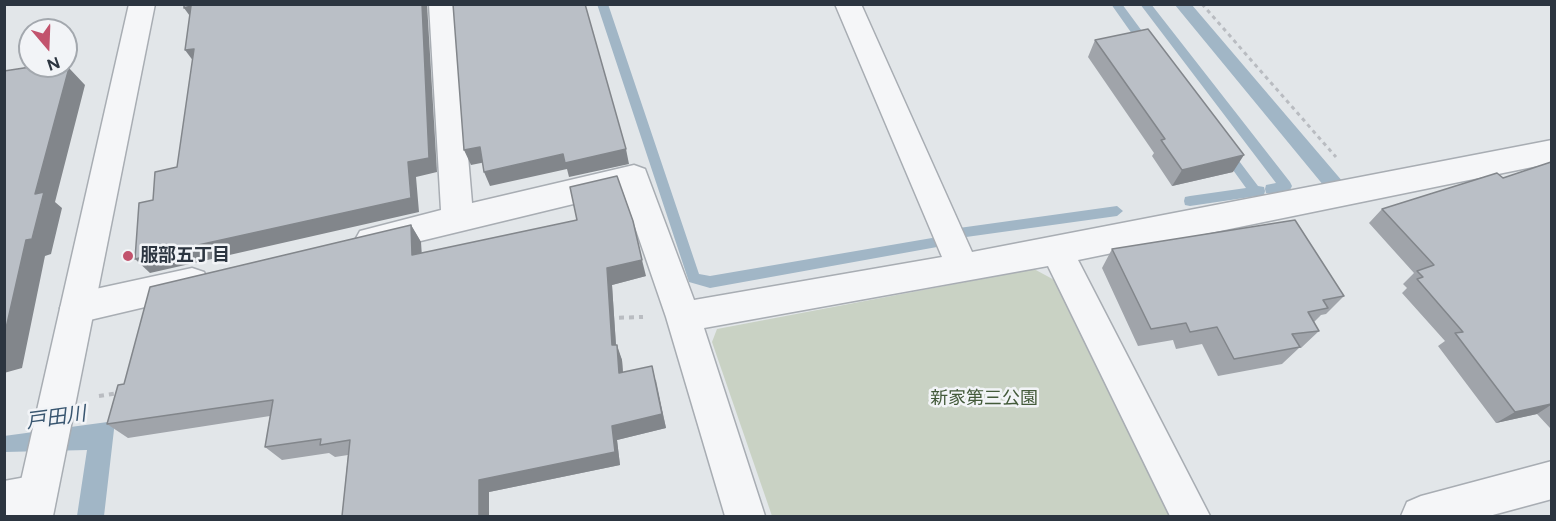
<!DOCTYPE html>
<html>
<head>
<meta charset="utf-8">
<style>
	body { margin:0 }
	#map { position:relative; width:1556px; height:521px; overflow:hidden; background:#e2e6e9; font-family:Figtree,sans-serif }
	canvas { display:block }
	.frame { position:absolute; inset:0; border:6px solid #2c3540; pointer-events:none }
	.north { position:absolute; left:18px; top:18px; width:60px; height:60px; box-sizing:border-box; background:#f2f4f7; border:2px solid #a3a8ae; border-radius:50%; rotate:161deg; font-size:16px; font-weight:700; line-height:24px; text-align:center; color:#2c3540 }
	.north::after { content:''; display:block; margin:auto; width:21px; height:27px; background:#c2536d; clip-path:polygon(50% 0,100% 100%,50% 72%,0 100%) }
</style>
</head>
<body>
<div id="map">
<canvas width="1556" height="521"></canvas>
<div class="frame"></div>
<div class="north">N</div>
</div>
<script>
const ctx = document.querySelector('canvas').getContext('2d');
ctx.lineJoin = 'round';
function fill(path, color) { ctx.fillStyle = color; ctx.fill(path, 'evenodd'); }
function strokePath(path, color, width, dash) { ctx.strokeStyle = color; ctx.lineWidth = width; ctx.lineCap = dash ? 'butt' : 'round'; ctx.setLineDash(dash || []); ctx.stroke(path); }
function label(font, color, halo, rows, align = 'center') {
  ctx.font = font + ' Figtree,"Noto Sans JP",sans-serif'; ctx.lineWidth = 5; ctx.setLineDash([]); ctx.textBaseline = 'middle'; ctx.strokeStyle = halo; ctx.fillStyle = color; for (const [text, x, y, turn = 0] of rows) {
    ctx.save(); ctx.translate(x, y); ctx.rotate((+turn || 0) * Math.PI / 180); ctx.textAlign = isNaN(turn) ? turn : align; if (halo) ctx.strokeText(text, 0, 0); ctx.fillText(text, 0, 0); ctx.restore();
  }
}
fill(new Path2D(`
	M1034,269L1058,282L1175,516H772L712,342L717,329Z`), '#c9d2c4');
fill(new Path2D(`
	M1175,5H1192L1343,182L1324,186Z
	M115,421L104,516H77L87,450L5,452L4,436Z`), '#a1b6c6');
fill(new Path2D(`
	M597,4H608L699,274L710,276L932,238L937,239L939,243L937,247L710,288L689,282Z
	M1111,4H1122L1150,42V48H1142Z
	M1140,4H1151L1290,182L1292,186L1290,190L1271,194L1266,193L1265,189L1266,185L1276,183Z
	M1226,147L1230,149L1258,186L1264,187L1265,191L1264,195L1190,206L1185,205L1184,201L1185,197L1190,196L1246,188L1220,152Z
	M1117,206L1123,211L1117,216L959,238L954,237L952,233L954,229L959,228Z`), '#a1b6c6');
const minor = new Path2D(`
	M429,4H455L472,203L634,165L645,169L694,300L942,257L835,4H861L972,252L1552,140V163L1078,260L1210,516H1170L1048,266L704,328L765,516H725L666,317L623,192L371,253L360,249L355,240L360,231L441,210Z
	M192,268L204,272L209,282L204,292L192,296L77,323L65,318L60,308L65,298L77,293Z
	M1552,461V499L1489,516H1401L1407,502L1421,496Z
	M37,475L51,481L56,494L51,507L37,513L4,516V481Z`);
const tertiary = new Path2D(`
	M129,4H155L53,516H13Z`);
strokePath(minor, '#a8adb3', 3);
strokePath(tertiary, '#a8adb3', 3);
strokePath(new Path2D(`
	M1202,4L1336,157`), '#b9bcc1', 3, [4, 4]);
strokePath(new Path2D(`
	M609,318L643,317
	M99,396L119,393`), '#b9bcc1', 4, [5, 5]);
fill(minor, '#f5f6f8');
fill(tertiary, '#f5f6f8');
fill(new Path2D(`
	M1095,40L1233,172L1172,186L1152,156L1154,153L1088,57Z
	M1551,162V427L1550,428L1537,414L1496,423L1438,346L1445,341L1402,293L1407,288L1403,284L1414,273L1369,223L1382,209L1503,178Z
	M411,225L421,242V253L646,276L612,285L616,345L622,360L623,372L656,380L666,428L617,440L620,465L489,492V516H342L348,455L335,457L329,453L282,460L265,447L270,416L128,438L107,424L124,384Z
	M1112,249L1344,296L1326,314L1321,315L1314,322L1319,331L1301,348H1299L1282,364L1218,376L1202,344L1176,349L1173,340L1138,346L1102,268Z`), '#a0a4aa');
fill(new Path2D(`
	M422,4H427L437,172L416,177L419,212L150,273L135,259L408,162Z
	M191,6L195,23L184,8Z
	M194,49L197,66L185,50Z
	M56,66H59L67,74L69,68L85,85L55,202L62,208L51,254L45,256L22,368L4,373V337L35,194Z
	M480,147L486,162L471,165L464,150Z
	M626,149L629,164L569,177L567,169L490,186L484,172L563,154Z
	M1244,155L1233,172L1172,186L1182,170Z
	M411,225L421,242L423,272L412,255Z
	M642,260L646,276L612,285L617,361L612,345L607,268Z
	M617,345L622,360L624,388L619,373Z
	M652,366L666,428L617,440L620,465L489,492V516H479V480L612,426Z
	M1551,404V405L1537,414L1496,423L1515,412Z`), '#82868b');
const building = new Path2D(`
	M184,4H422L429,158L408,162L411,198L135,259L139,203L153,200L155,172L177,167L194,49L185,50L191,6L184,8Z
	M453,4H585L626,149L565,163L563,154L484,172L480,147L464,150Z
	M1148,29L1244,155L1182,170L1161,140L1165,139L1095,40Z
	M37,66H56L55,70L69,68L35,194L44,192L32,239L26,240L4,337V71Z
	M1551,162V404L1515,412L1455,333L1463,332L1417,279L1423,277L1417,271L1434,265L1382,209L1497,173L1503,178Z
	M617,176L633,221L642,260L607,268L612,345H617L619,373L652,366L662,414L612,426L615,452L479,480V516H342L350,440L320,445L321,439L265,447L273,400L107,424L118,385L124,384L150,287L411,225L412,255L577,220L570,187Z
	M1295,220L1344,296L1323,300L1328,308L1308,312L1319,331L1292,334L1300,347L1234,359L1217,327L1190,332L1186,323L1151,329L1112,249Z`);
fill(building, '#babfc6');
strokePath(building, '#82868b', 1.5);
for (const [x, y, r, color] of [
	[128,256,6,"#c2536d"]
]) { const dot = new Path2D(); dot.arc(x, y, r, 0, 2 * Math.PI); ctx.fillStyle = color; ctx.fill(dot); strokePath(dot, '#f2f4f7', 2); }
label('bold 18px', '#2c3540', '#f2f4f7', [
	["服部五丁目",140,256]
], 'left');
label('18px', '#435a3a', '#f2f4f7', [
	["新家第三公園",984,399]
]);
label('italic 20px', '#395670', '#f2f4f7', [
	["戸田川",56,418,-8]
]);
</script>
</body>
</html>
